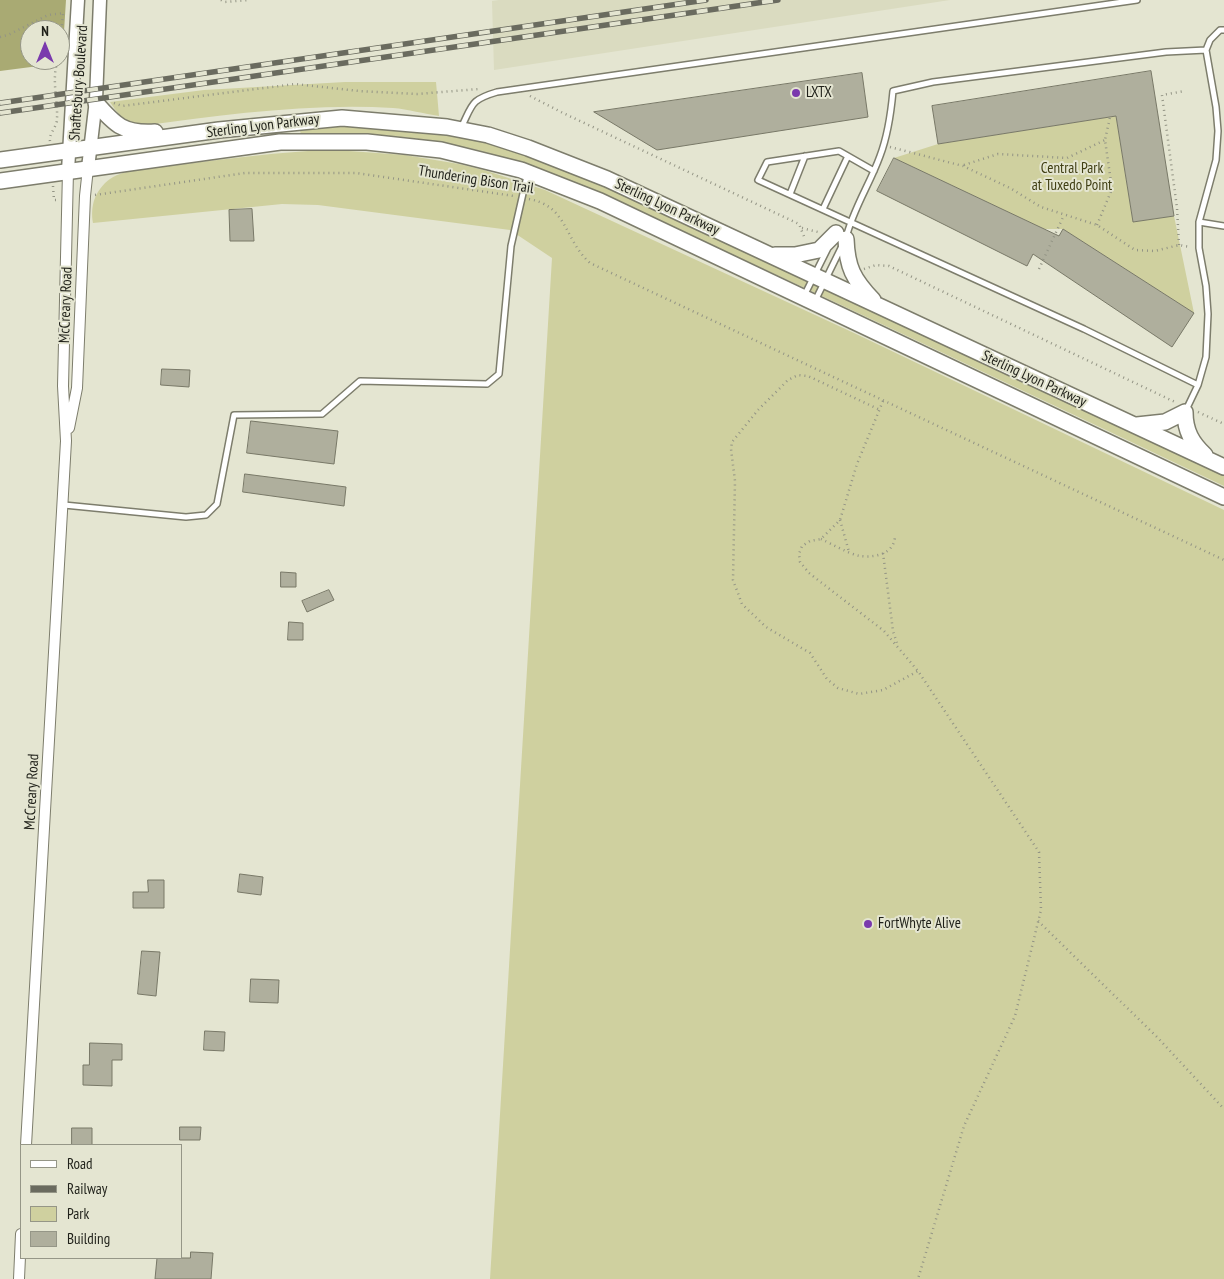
<!DOCTYPE html>
<html>
<head>
<meta charset="utf-8">
<style>
	body { margin:0 }
	#map { position:relative; width:1224px; height:1279px; overflow:hidden; background:#e4e5d1; font-family:"PT Sans Narrow",sans-serif }
	canvas { display:block }
	.legend { position:absolute; left:20px; top:1144px; width:162px; height:115px; box-sizing:border-box; background:#e4e5d1; border:1px solid #959687; margin:0; padding:6px 9px; list-style:none; font-size:15px; color:#1f2019 }
	.legend li { display:flex; align-items:center; gap:10px; height:25px }
	.legend b { width:25px; border:1px solid #959687 }
	.north { position:absolute; left:20px; top:20px; width:50px; height:50px; box-sizing:border-box; background:#e4e5d1; border:1px solid #959687; border-radius:50%; rotate:0deg; font-size:14px; font-weight:700; line-height:20px; text-align:center; color:#1f2019 }
	.north::after { content:''; display:block; margin:auto; width:18px; height:22px; background:#7a39ad; clip-path:polygon(50% 0,100% 100%,50% 72%,0 100%) }
</style>
</head>
<body>
<div id="map">
<canvas width="1224" height="1279"></canvas>
<ul class="legend">
<li><b style="height:6px;background:#fff"></b>Road</li>
<li><b style="height:6px;background:#6a6b5f"></b>Railway</li>
<li><b style="height:14px;background:#cfd09f"></b>Park</li>
<li><b style="height:14px;background:#afaf9d"></b>Building</li>
</ul>
<div class="north">N</div>
</div>
<script>
const ctx = document.querySelector('canvas').getContext('2d');
ctx.lineJoin = 'round';
function fill(path, color) { ctx.fillStyle = color; ctx.fill(path, 'evenodd'); }
function strokePath(path, color, width, dash) { ctx.strokeStyle = color; ctx.lineWidth = width; ctx.lineCap = dash ? 'butt' : 'round'; ctx.setLineDash(dash || []); ctx.stroke(path); }
function label(font, color, halo, rows, align = 'center') {
  ctx.font = font + ' "PT Sans Narrow",sans-serif'; ctx.lineWidth = 4; ctx.setLineDash([]); ctx.textBaseline = 'middle'; ctx.strokeStyle = halo; ctx.fillStyle = color; for (const [text, x, y, turn = 0] of rows) {
    ctx.save(); ctx.translate(x, y); ctx.rotate((+turn || 0) * Math.PI / 180); ctx.textAlign = isNaN(turn) ? turn : align; if (halo) ctx.strokeText(text, 0, 0); ctx.fillText(text, 0, 0); ctx.restore();
  }
}
fill(new Path2D(`
	M499,0H950L494,70L492,1Z`), '#dadbc0');
fill(new Path2D(`
	M345,82H436L439,116C424,114 408,109 393,108C308,103 224,115 140,126C124,120 119,116 110,102L204,90Z
	M1116,116L1133,222L1174,216L1194,313L1063,229H1044L894,158L938,144Z
	M346,126C386,129 425,131 465,138C503,146 539,159 575,173L1224,476V486C1085,420 946,354 807,289C759,267 710,244 662,222C595,191 528,160 455,145C404,135 353,132 301,134L300,131L321,127Z
	M308,151H349L405,155L459,164L484,170L545,190L854,333L1224,510V1279H490L552,258L510,230L318,205L282,204L93,223C90,206 95,190 110,179C127,168 151,168 170,166C216,160 262,154 308,151Z`), '#cfd09f');
fill(new Path2D(`
	M0,0H66L62,63L0,71ZM30,30H60V60H30Z`), '#a9aa73');
const building = new Path2D(`
	M1151,71L1174,216L1133,222L1116,116L938,144L932,106Z
	M862,73L868,117L657,150L594,112Z
	M894,158L1059,236L1063,229L1194,313L1172,347L1033,254L1027,266L877,191Z
	M252,209L254,241H230L229,210Z
	M162,369L190,370L189,387L161,385Z
	M251,421L338,431L334,464L247,453Z
	M245,474L346,487L344,506L243,492Z
	M281,572L296,573V587H281Z
	M329,590L334,600L307,612L302,601Z
	M289,622L303,623V640H288Z
	M240,874L263,877L261,895L238,892Z
	M148,880H164V908H133V892H148Z
	M142,951L160,952L156,996L138,994Z
	M251,979L279,980L278,1003L250,1002Z
	M205,1031L225,1032L224,1051L204,1050Z
	M90,1043L122,1044V1060H112V1086L83,1085V1065H89Z
	M180,1127H201L200,1140H180Z
	M72,1128H92V1145H72Z
	M191,1252L213,1253L211,1279H155L157,1258H190Z`);
fill(building, '#afaf9d');
strokePath(building, '#787867', 1);
const service = new Path2D(`
	M461,128C473,104 470,100 497,92L1137,0
	M874,171L839,151L767,162L758,180L1084,329L1198,385L1186,410
	M790,194L805,156
	M823,209L848,156
	M1199,222L1224,226
	M846,238C853,209 870,184 880,156C888,135 891,113 893,91L933,82L1166,52L1206,50
	M804,296L827,250
	M815,301L842,246
	M1198,385L1206,357L1208,314L1206,286L1199,248V222L1216,160L1218,131L1216,107L1206,50L1210,40L1220,30H1224
	M64,505L186,517L206,515L217,504L234,415L322,414L360,381L487,384L499,374L511,246L527,176`);
const minor = new Path2D(`
	M69,428L77,388L85,196L88,168
	M26,1145L66,441L63,386L68,171
	M19,1279L21,1234`);
const tertiary = new Path2D(`
	M88,168L96,100L100,0
	M68,171L78,0`);
const secondary = new Path2D(`
	M96,103C115,125 124,134 155,132
	M0,160L219,130L342,118L447,127L488,135L528,148L607,179L1224,467
	M0,181L280,142H367L441,150L521,170L600,201L1224,497
	M846,239C847,267 853,279 873,300
	M775,255H795L819,250L836,233
	M1137,425L1165,422L1185,412C1185,431 1192,443 1205,455`);
strokePath(service, '#7d7d6c', 8);
strokePath(minor, '#7d7d6c', 12);
strokePath(tertiary, '#7d7d6c', 15);
strokePath(secondary, '#7d7d6c', 18);
strokePath(new Path2D(`
	M221,0L224,2L249,0
	M0,37L8,35L48,15L64,13
	M60,45L63,14
	M530,96L563,113L799,224L805,239
	M114,103L122,106L295,84L359,91L417,94L479,89
	M50,141C49,133 57,127 57,119C58,100 51,78 58,60
	M890,147L963,166L1010,188L1041,207L1097,225L1135,250L1155,251L1179,245L1190,247
	M964,165L998,154L1067,158L1105,140
	M53,186L54,200H57
	M95,195L245,173H356L514,196
	M529,199C568,206 564,240 590,263L1224,560
	M1097,225L1112,189L1105,140L1110,117
	M802,228L818,232
	M1179,245L1177,208L1162,95L1185,91
	M864,269L876,265L889,266L1175,402
	M1039,269L1064,215
	M883,401L857,464L840,520L821,539L810,541L802,546L799,554L800,562L809,573L884,631L918,671L1039,852L1041,910L1015,1016L964,1126L918,1279
	M878,409L808,376L798,375L788,380L758,410L732,442L731,449L735,481L733,580L742,604L766,627L810,653L827,679L838,688L859,694L883,690L918,671
	M1198,412L1224,424
	M840,520L849,552
	M821,539C832,544 849,554 860,556C877,558 895,553 895,535
	M883,553L893,631L898,646
	M1038,921L1158,1038L1224,1109`), '#939485', 2.5, [1, 4]);
strokePath(service, '#fff', 5);
strokePath(minor, '#fff', 10);
strokePath(tertiary, '#fff', 12);
strokePath(secondary, '#fff', 15);
const rail = new Path2D(`
	M0,103L706,0
	M0,113L778,0`);
strokePath(rail, '#6a6b5f', 5.5);
strokePath(rail, '#e4e5d1', 4, [11]);
for (const [x, y, r, color] of [
	[796,93,5,"#7a39ad"],
	[868,924,5,"#7a39ad"]
]) { const dot = new Path2D(); dot.arc(x, y, r, 0, 2 * Math.PI); ctx.fillStyle = color; ctx.fill(dot); strokePath(dot, '#e4e5d1', 2); }
label('15px', '#1f2019', '#e4e5d1', [
	["Shaftesbury Boulevard",79,83,-86],
	["Sterling Lyon Parkway",263,126,-7],
	["Thundering Bison Trail",476,180,9],
	["Sterling Lyon Parkway",667,207,25],
	["McCreary Road",66,305,-88],
	["Sterling Lyon Parkway",1034,379,25],
	["McCreary Road",32,792,-87]
]);
label('15px', '#1f2019', '#e4e5d1', [
	["LXTX",806,93],
	["FortWhyte Alive",878,924]
], 'left');
label('15px', '#3f3e13', '#e4e5d1', [
	["Central Park",1072,169],
	["at Tuxedo Point",1072,186]
]);
</script>
</body>
</html>
